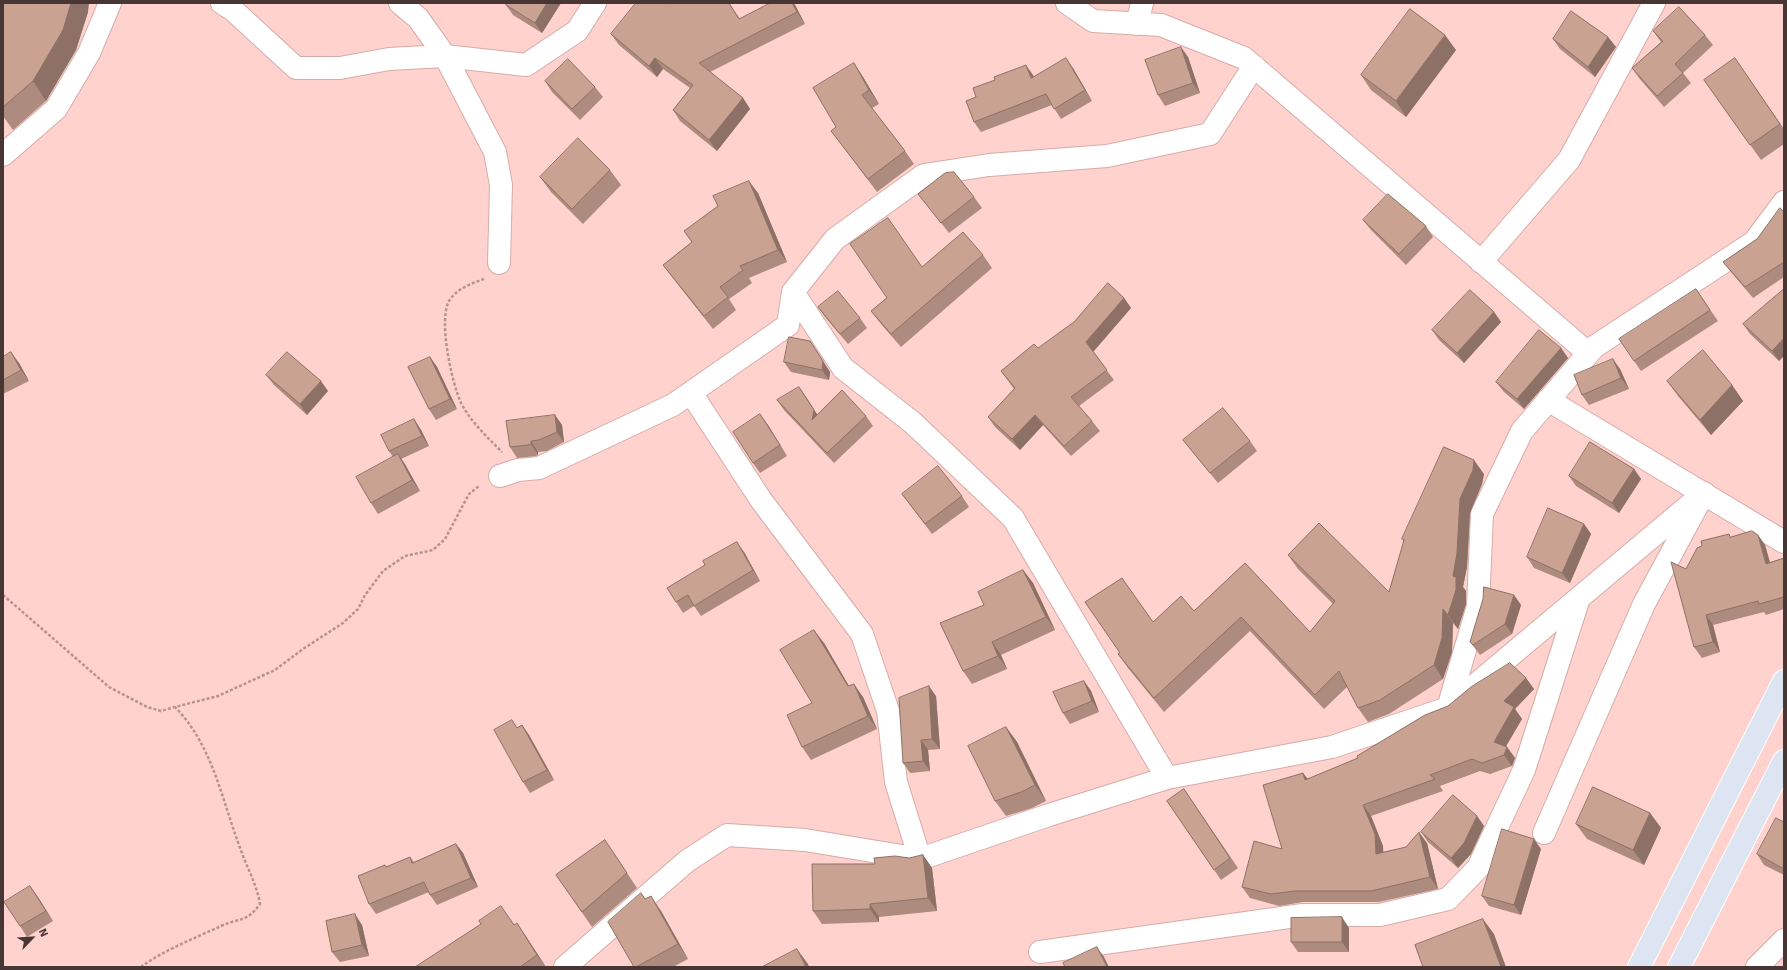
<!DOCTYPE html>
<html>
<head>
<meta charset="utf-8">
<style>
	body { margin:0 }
	#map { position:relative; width:1787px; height:970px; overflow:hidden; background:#ffd2ce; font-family:Signika,sans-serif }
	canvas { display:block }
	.frame { position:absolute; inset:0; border:4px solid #483635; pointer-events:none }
	.north { position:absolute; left:12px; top:918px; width:40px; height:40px; -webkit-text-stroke:3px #ffd2ce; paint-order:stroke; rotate:65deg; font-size:11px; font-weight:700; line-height:16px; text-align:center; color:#483635 }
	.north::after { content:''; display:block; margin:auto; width:14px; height:18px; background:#483635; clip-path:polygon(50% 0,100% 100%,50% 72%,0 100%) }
</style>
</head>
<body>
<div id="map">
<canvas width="1787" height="970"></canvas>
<div class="frame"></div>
<div class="north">N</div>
</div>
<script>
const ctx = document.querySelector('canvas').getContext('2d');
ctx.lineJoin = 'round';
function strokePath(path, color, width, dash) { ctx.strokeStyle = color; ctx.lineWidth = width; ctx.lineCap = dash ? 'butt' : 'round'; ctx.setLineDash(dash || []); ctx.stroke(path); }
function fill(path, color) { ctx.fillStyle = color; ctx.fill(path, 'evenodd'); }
const minor = new Path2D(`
	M222,3L233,10L296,68H340L389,59L445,56L526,65L577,31L595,3
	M400,3L418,18L445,56L495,152L501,185L499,263
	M1067,3L1093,21L1161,25L1244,58L1588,353
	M1137,24L1142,3
	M3,155L56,109L89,53L110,3
	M1481,262L1569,160L1654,3
	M793,292L843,368L913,423L1013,518L1167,778
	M691,393L761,500L862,634L888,711L896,782L920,859
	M1548,400L1784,542
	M500,476L518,470L539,468L673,405L788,325L793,292L835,239L924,175L989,165L1107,156L1210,134L1254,66
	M1455,702L1704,493L1644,604L1544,833
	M1040,952L1303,915H1380L1448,899L1478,868L1524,770L1579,598
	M565,967L687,861L727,835L805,840L920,859L1049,815L1167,778L1332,747L1448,708L1478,606L1482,514L1522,431L1594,347L1754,242L1784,202`);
const secondary = new Path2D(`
	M1757,967L1784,940`);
const primary = new Path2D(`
	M1639,967L1784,681
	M1679,967L1784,761`);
strokePath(minor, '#d7aba8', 24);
strokePath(secondary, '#d7aba8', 24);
strokePath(primary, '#fff', 24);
strokePath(new Path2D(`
	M484,279C472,283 456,289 449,301C438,321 452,383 461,403C471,422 487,437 502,452
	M3,595L109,687L147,707L161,711L175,707L218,696L275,670L303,649L343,623L358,609L365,595L383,571L405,556L433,550L445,539L469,494L479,486
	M141,967C164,950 195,938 221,926C241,917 246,923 260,904C257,885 248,870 242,853C222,802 214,747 175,707`), '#b59390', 2.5, [3, 2]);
strokePath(minor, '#fff', 22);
strokePath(secondary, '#fff', 22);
strokePath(primary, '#dde5f2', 22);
fill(new Path2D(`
	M3,3L88,12L76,50L46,101L13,130L3,116Z
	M507,3H561L542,33L513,15L506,5Z
	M729,3L740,19L795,5L805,24L710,72L743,98L750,109L717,151L680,121L673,110L690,88L663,69L657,77L619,45L611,34L670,4Z
	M1653,31L1705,35L1713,45L1683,73L1691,83L1664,107L1639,78L1632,68L1661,42Z
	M1608,37L1616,47L1595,77L1560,49L1553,39Z
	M1456,50L1406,117L1371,90L1361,75Z
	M1188,57L1200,93L1165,106L1158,95Z
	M1735,58L1784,129V144L1761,160L1704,80Z
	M854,63L863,77L879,104L872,108L905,151L914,164L877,192L841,144L831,131L836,127Z
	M1073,68L1092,101L1061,119L1052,105L981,132L974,122L1033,75L1034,77Z
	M545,81L595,87L603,97L580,120L552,92Z
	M610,170L621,185L583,224L551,192L540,177Z
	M758,193L787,262L749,278L752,283L729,299L736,310L713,329L672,277L663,265L692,242L684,231Z
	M918,194L974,197L982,208L949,233L926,204Z
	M1784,212V277L1753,298L1731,272L1723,262L1757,239Z
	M1363,220L1426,226L1433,237L1406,265L1371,230Z
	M983,255L992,268L901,347L881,324L871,311L922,267Z
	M1696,289L1718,321L1641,371L1634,361Z
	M1784,289L1779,361L1750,334L1743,324Z
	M1124,298L1131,308L1093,352L1114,380L1079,406L1092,421L1100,431L1071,456L1043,425L1020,450L995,427L988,417L1014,389L1001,371L1038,348Z
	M818,307L860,318L867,328L848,344L825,317Z
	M1494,312L1501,322L1464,363L1439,340L1432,330Z
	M810,341L830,372L829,380L791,372L784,362Z
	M1561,348L1568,358L1524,409L1504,392L1496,382Z
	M3,357L19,363L29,381L3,394Z
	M430,357L437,367L457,409L436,420L429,409Z
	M1620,369L1629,389L1589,405L1582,395Z
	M266,375L328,391L307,415L274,385Z
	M1667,381L1732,385L1743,401L1711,435L1678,396Z
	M806,397L817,414L866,416L873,426L834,463L784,410L777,400Z
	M555,415L562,425L564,442L547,451L538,452V455L536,456L517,458L510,447Z
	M414,419L421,430L429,446L401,459L420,491L378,514L371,503L393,457L389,451Z
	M768,425L787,456L760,473L753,463Z
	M1183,440L1250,441L1257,451L1218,483L1191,450Z
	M1634,469L1641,479L1619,513L1576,486L1569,476Z
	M1484,474L1482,484L1470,513L1467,567L1463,587L1466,591V604L1458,629L1453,623L1452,652L1443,679L1389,714L1368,722L1358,708L1347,687L1324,709L1250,631L1164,712L1128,668L1118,654L1153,622L1194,611L1245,563L1310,632L1333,604L1298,569L1288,555L1389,592L1404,542L1402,539Z
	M902,494L962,496L969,507L932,534Z
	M1584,524L1591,534L1570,583L1534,568L1527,557Z
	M1758,535L1765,545L1770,562L1784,558V609L1766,615L1764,612L1713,625L1720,652L1702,658L1694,647L1686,569L1731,537Z
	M744,552L760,581L701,616L694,606L683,613L676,602Z
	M1023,570L1033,583L1055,630L1001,655L1007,669L972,684L963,671L984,605Z
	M1514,595L1521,605L1512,634L1480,655L1470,642Z
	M824,643L849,686L863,697L877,729L811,760L802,747L812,703Z
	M1526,678L1534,689L1515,709L1522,719L1506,746L1515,758L1512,766L1490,774L1480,771L1440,786L1443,791L1371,816L1383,846V852L1427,843L1438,889L1379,902H1303L1279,906L1250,898L1242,887L1282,849L1303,773L1308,779L1358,758Z
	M1084,681L1091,691L1099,712L1070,724L1063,713Z
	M936,696L940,749L928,750L930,771L910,773L903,763Z
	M522,725L529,735L554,780L530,793L523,782L518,727Z
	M1006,727L1017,742L1046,801L1032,808L1006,816L995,801Z
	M1184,789L1238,868L1221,880L1167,801Z
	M1650,813L1661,828L1644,865L1587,839L1576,824Z
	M1477,816L1484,826L1471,854L1458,868L1428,842L1421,832Z
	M1784,822V875L1764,865L1757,854Z
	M605,840L637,888L592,927L556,875Z
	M456,844L463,853L478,887L437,905L430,895L429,892L376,914L369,904L385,865L386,867L410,857L414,862Z
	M1541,849L1521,915L1489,906L1482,896Z
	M923,855L932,868L937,911L879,917V922L822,924L813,911L875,864L909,858Z
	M30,886L53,921L27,937L20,926Z
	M645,899L661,911L688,959L673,967H634Z
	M362,925L369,956L340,962L332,952Z
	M514,925L525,935L546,967H415Z
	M1349,928V952H1298L1291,942Z`), '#ad8b7e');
fill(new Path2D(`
	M71,3H89L88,12L76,50L46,101L33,81Z
	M547,3H561L542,33L535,23Z
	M792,3H794L795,5L805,24L797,12Z
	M1445,35L1456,50L1406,117L1396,101Z
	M1608,37L1616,47L1595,77L1588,67Z
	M1181,47L1188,57L1200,93L1193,83Z
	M655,58L663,69L657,77L649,66Z
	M1066,58L1073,68L1092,101L1085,90Z
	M854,63L863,77L879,104L869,90Z
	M1026,65L1033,75L1038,89L1031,78Z
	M743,98L750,109L717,151L709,140Z
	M749,181L758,193L787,262L778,250Z
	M1124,298L1131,308L1093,352L1086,342Z
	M1494,312L1501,322L1464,363L1457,353Z
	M1784,338V356L1779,361L1772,351Z
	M810,341L830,372L829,380L822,370Z
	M1561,348L1568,358L1524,409L1517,399Z
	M11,352L19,363L29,381L21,370Z
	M430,357L437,367L457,409L450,399Z
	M1613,359L1620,369L1629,389L1621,378Z
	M321,381L328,391L307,415L300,404Z
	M1732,385L1743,401L1711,435L1700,420Z
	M799,387L806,397L821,421L812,420Z
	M760,414L768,425L787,456L780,445Z
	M555,415L562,425L564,442L557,432Z
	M1035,415L1043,425L1020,450L1012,439Z
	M414,419L421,430L429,446L422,436Z
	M531,441L538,452V455L531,444Z
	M398,454L405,464L420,491L412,480Z
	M1474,460L1484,474L1482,484L1470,513L1467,567L1463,587L1466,591V604L1458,629L1448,615L1453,576L1460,499Z
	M1634,469L1641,479L1619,513L1612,503Z
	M1584,524L1591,534L1570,583L1562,573Z
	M1758,535L1765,545L1773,574L1766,564Z
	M737,542L744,552L760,581L753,570Z
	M1023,570L1033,583L1055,630L1046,617Z
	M1514,595L1521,605L1512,634L1505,624Z
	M1443,609L1453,623L1452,652L1443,679L1434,665Z
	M1706,615L1713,625L1720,652L1713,642Z
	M814,630L824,643L857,700L848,686Z
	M992,642L1001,655L1007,669L998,656Z
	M1526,678L1534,689L1515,709L1522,719L1502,753L1494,742L1504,701Z
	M1084,681L1091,691L1099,712L1092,701Z
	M854,684L863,697L877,729L868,716Z
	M929,686L936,696L940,749L932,739Z
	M522,725L529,735L554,780L547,770Z
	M1006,727L1017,742L1046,801L1035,785Z
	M921,740L928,750L930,771L923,761Z
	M1507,747L1515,758L1512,766L1504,755Z
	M1303,773L1311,784L1305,780Z
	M1363,805L1371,816L1383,846L1384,865L1376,854Z
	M1650,813L1661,828L1644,865L1633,850Z
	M1477,816L1484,826L1471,854L1458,868L1451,858Z
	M1419,832L1427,843L1438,889L1430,877Z
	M1534,839L1541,849L1521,915L1514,905Z
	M456,844L463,853L478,887L471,878Z
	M923,855L932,868L937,911L928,898Z
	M30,886L38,897L53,921L46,911Z
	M651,896L661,911L688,959L678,944Z
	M870,904L879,917V922L870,909Z
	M355,914L362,925L369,956L362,945Z
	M1342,917L1349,928V952L1342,942Z
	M1483,919L1494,934L1506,967H1501Z
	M517,923L525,935L546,967L537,955Z
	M1097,947L1104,957L1109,967H1107Z
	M797,949L808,964L809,967H806Z`), '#8d7166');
const building = new Path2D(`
	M3,3H71L63,30L33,81L3,107Z
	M507,3H547L535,23L506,5Z
	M636,3H669L670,4L672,3H729L739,19L770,3H792L797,12L699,63L743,98L709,140L673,110L693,85L655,58L649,66L611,34Z
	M1679,7L1705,35L1675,64L1683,73L1657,96L1632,68L1663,41L1653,31Z
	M1410,9L1445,35L1396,101L1361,75Z
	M1571,11L1608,37L1588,67L1553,39Z
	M1181,47L1193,83L1158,95L1145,60Z
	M1066,58L1085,90L1054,109L1046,94L974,122L966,101L976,97L973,88L995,80L994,77L1026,65L1031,78Z
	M1735,58L1780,124L1750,145L1704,80Z
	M568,59L595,87L572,109L545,81Z
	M854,63L869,90L862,95L905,151L868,179L831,131L836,127L813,88Z
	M578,138L610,170L572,209L540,177Z
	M954,172L974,197L941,223L918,194L945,173Z
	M749,181L778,250L740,266L743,270L720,287L728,297L704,316L663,265L692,242L684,231L718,206L713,196Z
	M1388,194L1426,226L1399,254L1363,220Z
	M1780,208L1784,212V262L1745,287L1723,262L1757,239Z
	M888,218L922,267L963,232L983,255L891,334L871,311L887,298L850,244Z
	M1108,283L1124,298L1086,342L1107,370L1071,397L1092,421L1064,446L1035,415L1012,439L988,417L1015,388L1001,371L1034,344L1038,348L1074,322Z
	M1696,289L1710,310L1634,361L1619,339Z
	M1784,289V338L1772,351L1743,324Z
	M1470,290L1494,312L1457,353L1432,330Z
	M838,291L860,318L840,334L818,307Z
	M1539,330L1561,348L1517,399L1496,382Z
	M789,337L810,341L823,361L822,370L784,362Z
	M1703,350L1732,385L1700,420L1667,381Z
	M11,352L21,370L3,380V357Z
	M287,352L321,381L300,404L266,375Z
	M430,357L450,399L429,409L408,367Z
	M1613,359L1621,378L1582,395L1574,375Z
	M799,387L814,410L812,420L842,390L866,416L827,453L777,400Z
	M1223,408L1250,441L1210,473L1183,440Z
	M760,414L780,445L753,463L733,432Z
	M555,415L557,432L539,440L531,441V444L528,445L510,447L506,421Z
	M414,419L422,436L389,451L381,435Z
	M1590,442L1634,469L1612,503L1569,476Z
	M1444,447L1474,460L1473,470L1460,499L1457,553L1453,576L1456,577V590L1448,615L1443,609L1442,638L1434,665L1380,700L1358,708L1339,671L1315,695L1241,617L1154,698L1118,654L1120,653L1085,602L1122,578L1153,622L1181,596L1194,611L1245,563L1310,632L1335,601L1288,555L1319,523L1389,592L1404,540L1402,539Z
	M398,454L412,480L371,503L356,477Z
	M938,466L962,496L925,524L902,494Z
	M1548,508L1584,524L1562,573L1527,557Z
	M1752,531L1758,535L1766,564L1784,558V597L1759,604L1758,601L1706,615L1713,642L1694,647L1671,562L1686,569L1697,548L1702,546L1701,541L1729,534L1730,537Z
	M737,542L753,570L694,606L688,595L676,602L667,588L705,565L703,561Z
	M1023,570L1046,617L992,642L998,656L963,671L940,623L984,605L978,592Z
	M1484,587L1514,595L1505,624L1473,645L1470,642L1483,599Z
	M814,630L848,686L854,684L868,716L802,747L787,715L812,703L780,650Z
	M1510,663L1526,678L1504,701L1514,707L1494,742L1507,747L1504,755L1482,763L1472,759L1430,775L1435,779L1363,805L1375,834L1376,854L1406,847L1419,832L1430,877L1371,891H1295L1271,894L1242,887L1254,841L1282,849L1263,785L1303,773L1305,780L1358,758L1357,756L1425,715L1448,706L1471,687Z
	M1084,681L1092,701L1063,713L1053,692Z
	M929,686L932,739L921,740L923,761L903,763L899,698Z
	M512,720L517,728L522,725L547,770L523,782L494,730Z
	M1006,727L1035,785L1021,792L995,801L968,746Z
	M1593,787L1650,813L1633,850L1576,824Z
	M1184,789L1230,858L1214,870L1167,801Z
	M1453,795L1477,816L1464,843L1451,858L1421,832Z
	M1776,818L1784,822V869L1757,854Z
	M1502,829L1534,839L1514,905L1482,896Z
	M605,840L627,873L582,912L556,875Z
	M456,844L471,878L430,895L424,882L369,904L358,876L385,865L386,867L410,857L412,863Z
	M923,855L928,898L870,904V909L813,911L812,864H875L874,858L895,856L909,858Z
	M30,886L46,911L20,926L4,902Z
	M641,893L645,899L651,896L678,944L636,967H634L608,922Z
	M501,906L514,925L517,923L537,955L520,967H415L481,924L479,921Z
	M355,914L362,945L332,952L326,921Z
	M1342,917V942H1291V918Z
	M1483,919L1501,967H1423L1415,945Z
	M1097,947L1107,967H1065L1063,963Z
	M797,949L806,967H762Z`);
fill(building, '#c9a292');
strokePath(building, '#8d7166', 1);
</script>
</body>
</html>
